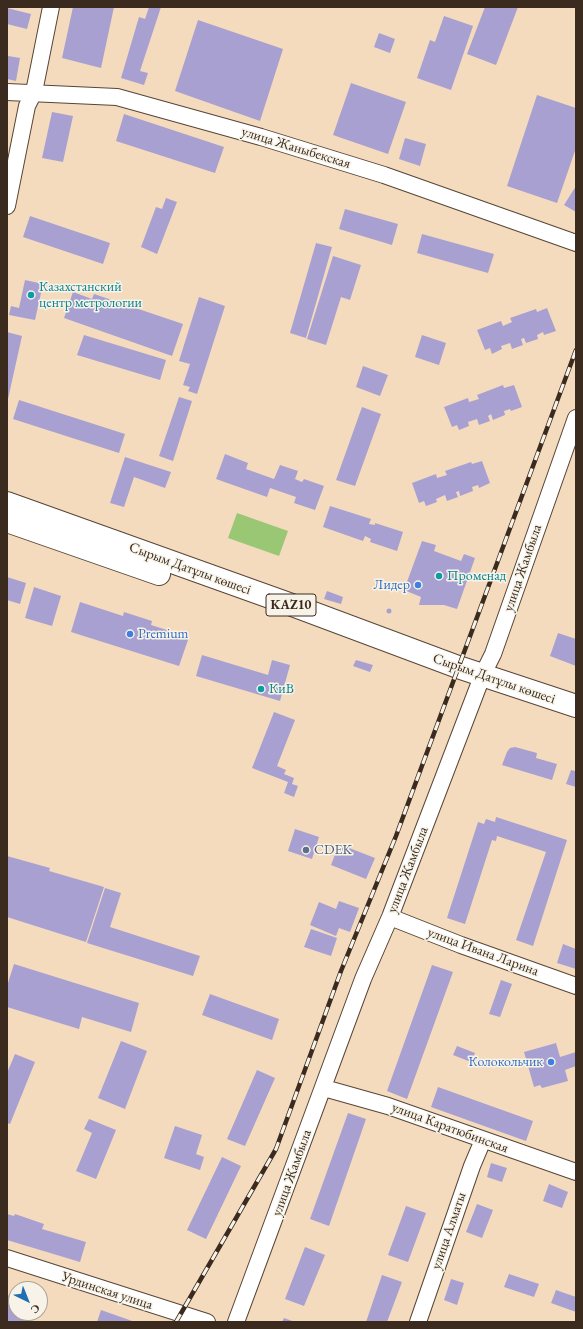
<!DOCTYPE html>
<html>
<head>
<meta charset="utf-8">
<style>
	body { margin:0 }
	#map { position:relative; width:583px; height:1329px; overflow:hidden; background:#f4dbbe; font-family:"EB Garamond",serif }
	canvas { display:block }
	.frame { position:absolute; inset:0; border:8px solid #3b2a1e; pointer-events:none }
	.north { position:absolute; left:8px; top:1281px; width:40px; height:40px; box-sizing:border-box; background:#f7f3e8; border:1px solid #aca397; border-radius:50%; rotate:137deg; font-size:11px; font-weight:700; line-height:16px; text-align:center; color:#3b2a1e }
	.north::after { content:''; display:block; margin:auto; width:14px; height:18px; background:#1f6fb2; clip-path:polygon(50% 0,100% 100%,50% 72%,0 100%) }
</style>
</head>
<body>
<div id="map">
<canvas width="583" height="1329"></canvas>
<div class="frame"></div>
<div class="north">С</div>
</div>
<script>
const ctx = document.querySelector('canvas').getContext('2d');
ctx.lineJoin = 'round';
function fill(path, color) { ctx.fillStyle = color; ctx.fill(path, 'evenodd'); }
function strokePath(path, color, width, dash) { ctx.strokeStyle = color; ctx.lineWidth = width; ctx.lineCap = dash ? 'butt' : 'round'; ctx.setLineDash(dash || []); ctx.stroke(path); }
function label(font, color, halo, rows, align = 'center') {
  ctx.font = font + ' "EB Garamond",serif'; ctx.lineWidth = 3; ctx.setLineDash([]); ctx.textBaseline = 'middle'; ctx.strokeStyle = halo; ctx.fillStyle = color; for (const [text, x, y, turn = 0] of rows) {
    ctx.save(); ctx.translate(x, y); ctx.rotate((+turn || 0) * Math.PI / 180); ctx.textAlign = isNaN(turn) ? turn : align; if (halo) ctx.strokeText(text, 0, 0); ctx.fillText(text, 0, 0); ctx.restore();
  }
}
fill(new Path2D(`
	M237,513L288,531L279,556L228,538Z`), '#99c774');
fill(new Path2D(`
	M73,7H114L101,68L62,58Z
	M149,7H161L140,71L148,73L144,85L121,78L139,17L145,19Z
	M485,7H518L496,65L467,54Z
	M7,8L31,14L27,29L7,24Z
	M444,16L473,26L451,90L417,78L430,40L435,42Z
	M198,20L283,49L260,121L175,91Z
	M379,33L395,39L390,53L374,47Z
	M8,56L20,58L16,81L7,79Z
	M351,83L406,102L388,154L333,135Z
	M537,95L576,108V148L557,203L507,186Z
	M52,112L73,116L63,162L42,158Z
	M124,114L224,147L215,173L116,141Z
	M405,138L426,144L420,166L399,159Z
	M576,186V212L564,205Z
	M166,198L177,202L157,254L141,247L156,207L162,209Z
	M345,209L398,224L392,245L339,229Z
	M30,216L110,243L103,264L23,237Z
	M422,234L494,254L488,273L417,253Z
	M316,243L332,247L306,338L290,333Z
	M333,256L361,265L350,300L341,297L326,345L307,339Z
	M25,280L43,284L35,320L9,315L11,306L19,308Z
	M73,292L92,299L94,294L183,324L172,356L64,318Z
	M199,297L225,306L197,394L188,391L190,387L183,385L190,364L179,361Z
	M547,308L556,331L544,335L543,332L537,335L538,339L526,343L524,338L521,339L523,345L512,349L510,343L501,346L502,349L492,354L490,348L485,350L477,330L501,321L503,326L512,322L510,318L536,309L537,312Z
	M7,332L22,336L8,399H7Z
	M84,335L166,360L160,380L77,355Z
	M422,335L446,343L439,365L415,357Z
	M363,366L388,375L380,396L356,387Z
	M503,385L504,388L514,385L522,407L511,411L510,409L504,411L505,415L493,420L491,414L488,416L490,421L479,425L477,419L468,422L469,426L459,430L457,425L452,427L444,407L468,398L469,402L479,399L477,395Z
	M179,397L192,401L173,461L159,456Z
	M19,400L125,434L119,453L13,419Z
	M362,407L381,414L355,486L336,480Z
	M225,454L248,463L246,469L274,479L280,465L298,471L295,479L302,482L304,479L324,486L315,510L294,503L296,497L270,488L267,497L216,479Z
	M125,457L171,472L165,488L134,477L124,507L110,503Z
	M482,461L490,483L479,488L478,485L472,487L473,491L460,496L459,491L456,492L458,497L447,501L445,495L436,499L437,502L426,506L424,501L419,503L412,483L436,474L437,478L447,475L445,471L471,462L472,464Z
	M330,506L371,519L369,524L375,525V523L403,532L397,551L370,542L371,539L365,536L363,541L323,527Z
	M422,541L436,545L434,551L461,561L464,554L475,558L457,609L444,605H419L421,597L404,590Z
	M7,577L26,583L20,604L7,600Z
	M34,587L61,596L52,626L25,618Z
	M327,591L343,597L341,604L324,599Z
	M80,602L123,616L124,612L152,621L151,625L189,637L179,666L71,632Z
	M386.5 611a2.5 2.5 0 1 1 5 0a2.5 2.5 0 1 1-5 0Z
	M558,633L576,639V666L550,656Z
	M202,655L268,675L272,660L290,665L280,701L196,676Z
	M356,660L373,665L370,672L353,666Z
	M274,712L295,720L277,766L286,770L284,774L294,778L292,784L298,786L294,797L284,793L288,782L252,768Z
	M515,747L537,753L536,758L557,764L552,780L502,765L507,752L510,748Z
	M576,768V787L566,784L571,770L575,771Z
	M496,817L567,840L533,946L516,940L546,852L497,836L496,841L492,840L465,924L447,918L478,822L484,824L486,819L495,822Z
	M295,829L319,837L312,859L288,851Z
	M339,844L375,858L366,879L331,865Z
	M7,856L50,868L49,871L104,887L86,942L7,917Z
	M105,888L121,893L110,927L200,956L193,976L87,943Z
	M339,901L359,908L350,932L339,928L336,936L310,925L319,902L336,909Z
	M311,929L337,938L331,956L304,947Z
	M563,944L576,949V969L557,963Z
	M14,964L139,1003L131,1032L82,1017L79,1029L7,1007V986Z
	M432,965L453,972L407,1099L387,1091Z
	M501,980L512,984L500,1017L489,1014Z
	M210,994L279,1019L272,1040L202,1015Z
	M121,1041L147,1051L125,1109L98,1098Z
	M556,1043L560,1057L576,1052V1066L565,1070L568,1081L542,1088L540,1085L534,1087L524,1052Z
	M457,1046L475,1053L471,1062L453,1055Z
	M15,1054L35,1062L10,1124L7,1123V1073Z
	M257,1070L275,1078L245,1146L227,1139Z
	M438,1087L533,1121L526,1141L431,1107Z
	M348,1113L366,1119L329,1226L310,1219Z
	M89,1119L116,1130L96,1179L76,1171L92,1133L84,1129Z
	M175,1126L202,1135L196,1154L204,1157L200,1170L164,1158Z
	M222,1157L241,1166L206,1239L187,1230Z
	M491,1163L507,1168L502,1182L487,1177Z
	M549,1184L568,1192L562,1208L543,1201Z
	M477,1204L493,1210L482,1238L466,1232Z
	M406,1206L426,1213L408,1262L388,1255Z
	M7,1214L14,1216L15,1214L44,1224L42,1229L86,1242L80,1262L7,1240Z
	M305,1247L325,1255L304,1306L285,1299Z
	M509,1274L539,1284L534,1297L504,1287Z
	M382,1275L402,1282L387,1322H366Z
	M451,1279L464,1283L457,1305L444,1300Z
	M556,1290L576,1297V1312L551,1303Z
	M7,1295L16,1298V1313H32L29,1322H7Z
	M101,1310L135,1322H97Z
	M284,1318L295,1322H282Z`), '#a8a0d0');
const minor = new Path2D(`
	M7,92L117,97L261,137L384,175L576,243
	M7,206L27,106L34,92L51,7
	M390,917L461,945L576,986
	M324,1088L388,1106L576,1172
	M7,1258L207,1322
	M236,1322L363,979L390,917L483,674L493,654L576,418
	M418,1322L472,1166L483,1140`);
const highway = new Path2D(`
	M7,503L292,605L458,667L576,706
	M7,521L159,574`);
strokePath(minor, '#574536', 18);
strokePath(highway, '#574536', 24);
strokePath(minor, '#fff', 16);
strokePath(highway, '#fff', 22);
const rail = new Path2D(`
	M176,1322L276,1149L341,971L396,836L576,350`);
strokePath(rail, '#3b2a1e', 4.5);
strokePath(rail, '#f7f3e8', 3, [9]);
for (const [x, y, r, color] of [
	[31,295,4,"#0f9aa8"],
	[439,576,4,"#0f9aa8"],
	[418,585,4,"#3f7fe0"],
	[130,634,4,"#3f7fe0"],
	[261,689,4,"#0f9aa8"],
	[306,850,4,"#5c6f8a"],
	[551,1062,4,"#3f7fe0"]
]) { const dot = new Path2D(); dot.arc(x, y, r, 0, 2 * Math.PI); ctx.fillStyle = color; ctx.fill(dot); strokePath(dot, '#f7f3e8', 1.5); }
for (const [x, y, w] of [
	[291,605,50]
]) { const box = new Path2D(); box.roundRect(x - w / 2, y - 11, w, 22, 3); ctx.fillStyle = '#f7f3e8'; ctx.fill(box); strokePath(box, '#3b2a1e', 1); }
label('bold 13px', '#3b2a1e', null, [
	["KAZ10",291,605]
]);
label('14px', '#3b2a1e', '#f7f3e8', [
	["улица Жаныбекская",296,148,17],
	["улица Жамбыла",523,568,-71],
	["Сырым Датұлы көшесі",190,569,20],
	["Сырым Датұлы көшесі",494,679,19],
	["улица Жамбыла",408,870,-69],
	["улица Ивана Ларина",483,952,20],
	["улица Каратюбинская",450,1128,20],
	["улица Жамбыла",292,1173,-70],
	["улица Алматы",449,1231,-71],
	["Урдинская улица",107,1291,18]
]);
label('14px', '#0d838f', '#f7f3e8', [
	["Казахстанский",39,287],
	["центр метрологии",39,303],
	["Променад",447,576],
	["КиВ",269,689]
], 'left');
label('14px', '#366cbe', '#f7f3e8', [
	["Лидер",410,585],
	["Premium",138,634,"left"],
	["Колокольчик",543,1062]
], 'right');
label('14px', '#4e5e75', '#f7f3e8', [
	["CDEK",314,850]
], 'left');
</script>
</body>
</html>
